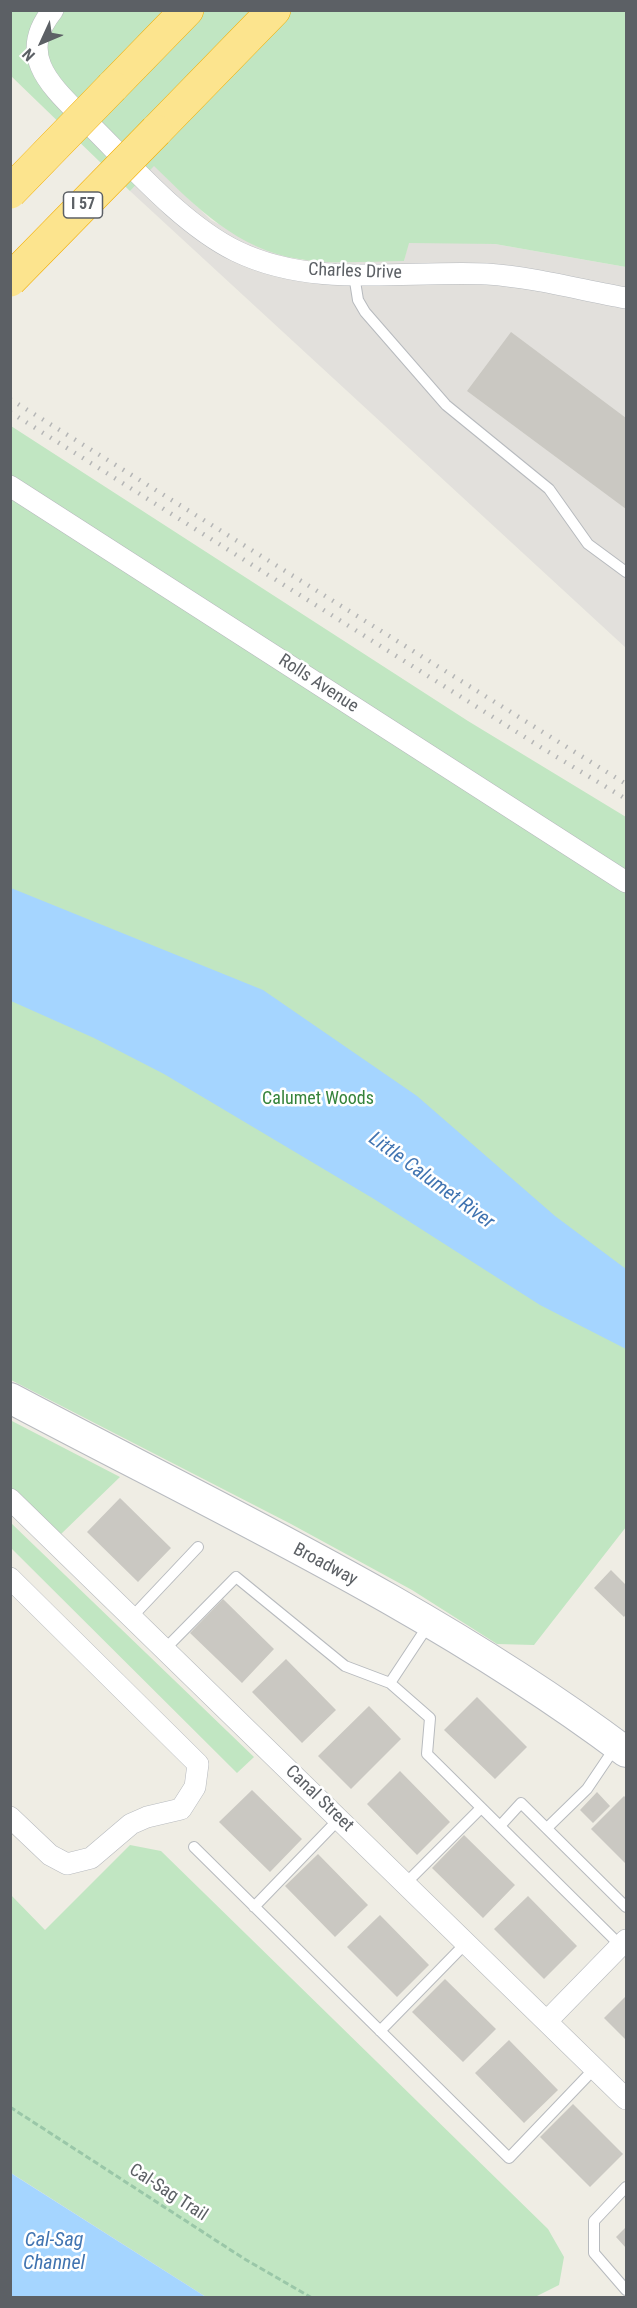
<!DOCTYPE html>
<html>
<head>
<meta charset="utf-8">
<style>
	body { margin:0 }
	#map { position:relative; width:637px; height:2308px; overflow:hidden; background:#efede4; font-family:"Roboto Condensed",sans-serif }
	canvas { display:block }
	.frame { position:absolute; inset:0; border:12px solid #5c6065; pointer-events:none }
	.north { position:absolute; left:12px; top:12px; width:60px; height:60px; -webkit-text-stroke:4px #fff; paint-order:stroke; rotate:226deg; font-size:16px; font-weight:700; line-height:24px; text-align:center; color:#5c6065 }
	.north::after { content:''; display:block; margin:auto; width:21px; height:27px; background:#5c6065; clip-path:polygon(50% 0,100% 100%,50% 72%,0 100%) }
</style>
</head>
<body>
<div id="map">
<canvas width="637" height="2308"></canvas>
<div class="frame"></div>
<div class="north">N</div>
</div>
<script>
const ctx = document.querySelector('canvas').getContext('2d');
ctx.lineJoin = 'round';
function fill(path, color) { ctx.fillStyle = color; ctx.fill(path, 'evenodd'); }
function strokePath(path, color, width, dash) { ctx.strokeStyle = color; ctx.lineWidth = width; ctx.lineCap = dash ? 'butt' : 'round'; ctx.setLineDash(dash || []); ctx.stroke(path); }
function label(font, color, halo, rows, align = 'center') {
  ctx.font = font + ' "Roboto Condensed",sans-serif'; ctx.lineWidth = 5; ctx.setLineDash([]); ctx.textBaseline = 'middle'; ctx.strokeStyle = halo; ctx.fillStyle = color; for (const [text, x, y, turn = 0] of rows) {
    ctx.save(); ctx.translate(x, y); ctx.rotate((+turn || 0) * Math.PI / 180); ctx.textAlign = isNaN(turn) ? turn : align; if (halo) ctx.strokeText(text, 0, 0); ctx.fillText(text, 0, 0); ctx.restore();
  }
}
fill(new Path2D(`
	M154,165L211,220L266,250L299,260L404,261L408,243L459,242L495,244L626,267V648L130,191Z`), '#e2e0dc');
fill(new Path2D(`
	M10,11H626V267L495,244L409,243L404,261C371,261 331,265 299,259C238,250 195,206 154,166L130,191L11,76Z
	M11,426L468,721L626,817V1527L534,1645L497,1644L412,1590L291,1524L11,1380Z
	M10,1420L120,1477L60,1535L11,1488Z
	M11,1523L254,1757L237,1773L11,1548Z
	M130,1845L161,1851L548,2229L564,2257L559,2285L537,2296L517,2298L206,2297L11,2173V1895L45,1930Z`), '#c1e6c2');
fill(new Path2D(`
	M11,888L263,990L417,1096L555,1216L626,1269V1349L540,1305L374,1199L164,1074L94,1038L11,1001Z
	M11,2173L17,2177L206,2297H11Z`), '#a5d5ff');
fill(new Path2D(`
	M511,332L626,418V509L467,391Z
	M120,1498L171,1548L138,1582L87,1532Z
	M611,1570L626,1585V1614L624,1617L594,1588Z
	M223,1599L274,1649L242,1683L190,1633Z
	M286,1659L336,1710L302,1743L252,1692Z
	M477,1697L527,1747L495,1779L444,1730Z
	M369,1706L401,1739L351,1789L318,1756Z
	M400,1771L450,1822L417,1855L367,1804Z
	M252,1790L302,1839L270,1872L219,1822Z
	M597,1792L610,1806L593,1823L580,1810Z
	M624,1796L626,1798V1864L591,1829Z
	M464,1835L515,1885L483,1918L432,1868Z
	M318,1854L368,1905L335,1937L285,1886Z
	M528,1896L577,1946L544,1979L494,1929Z
	M380,1915L429,1965L397,1997L347,1947Z
	M445,1979L496,2029L463,2062L412,2012Z
	M626,1996V2040L604,2018Z
	M509,2040L558,2090L524,2123L475,2073Z
	M573,2104L623,2154L590,2187L540,2137Z
	M626,2227V2248L616,2237Z`), '#cac8c2');
const lane = new Path2D(`
	M354,275L358,300L365,312L446,405L549,489L588,544L626,572
	M132,1617L198,1547
	M429,1624L390,1683L430,1718L427,1754L621,1946
	M165,1649L236,1577L345,1666L390,1683
	M500,1826L521,1803L626,1907
	M547,1828L587,1789L616,1746
	M194,1847L509,2158L595,2068
	M406,1883L481,1808
	M254,1907L339,1819
	M380,2031L467,1942
	M626,2187L594,2221V2253L626,2290`);
const street = new Path2D(`
	M53,10C18,53 47,82 79,114C125,158 179,223 236,251C314,289 404,270 487,274C533,277 581,290 626,298
	M10,486L626,882
	M10,1499L626,2099
	M10,1578L198,1764L195,1787L181,1809L147,1817L131,1824L91,1858L67,1864L50,1855L10,1817
	M547,2021L626,1940`);
const secondary = new Path2D(`
	M10,1398C219,1509 437,1610 626,1752`);
const highway = new Path2D(`
	M112,87L187,10
	M156,131L274,10`);
strokePath(lane, '#b7babe', 12);
strokePath(street, '#b7babe', 22);
strokePath(secondary, '#b8bbc0', 32);
strokePath(highway, '#f2ae01', 34);
strokePath(new Path2D(`
	M10,2107L243,2258L312,2298`), '#9ac7a8', 3, [6, 3]);
strokePath(lane, '#fff', 10);
strokePath(street, '#fff', 21);
strokePath(secondary, '#fff', 30);
strokePath(highway, '#fce48e', 33);
strokePath(new Path2D(`
	M10,399L626,784
	M10,412L542,748L626,799`), '#b5b6b6', 4.5, [1.5, 8]);
const highwayBridge = new Path2D(`
	M10,192L112,87
	M10,280L156,131`);
strokePath(highwayBridge, '#f2ae01', 34, []);
strokePath(highwayBridge, '#fce48e', 33);
for (const [x, y, w] of [
	[83,205,39]
]) { const box = new Path2D(); box.roundRect(x - w / 2, y - 13, w, 26, 4.5); ctx.fillStyle = '#fff'; ctx.fill(box); strokePath(box, '#5c6065', 1.5); }
label('bold 16px', '#5c6065', null, [
	["I 57",83,205]
]);
label('18px', '#5c6065', '#fff', [
	["Charles Drive",355,272,2],
	["Rolls Avenue",318,684,33],
	["Broadway",325,1565,28],
	["Canal Street",319,1799,44],
	["Cal-Sag Trail",168,2193,33]
]);
label('18px', '#35833b', '#fff', [
	["Calumet Woods",318,1099]
]);
label('italic 20px', '#4174b1', '#fff', [
	["Little Calumet River",431,1181,36],
	["Cal-Sag",54,2241],
	["Channel",54,2264]
]);
</script>
</body>
</html>
